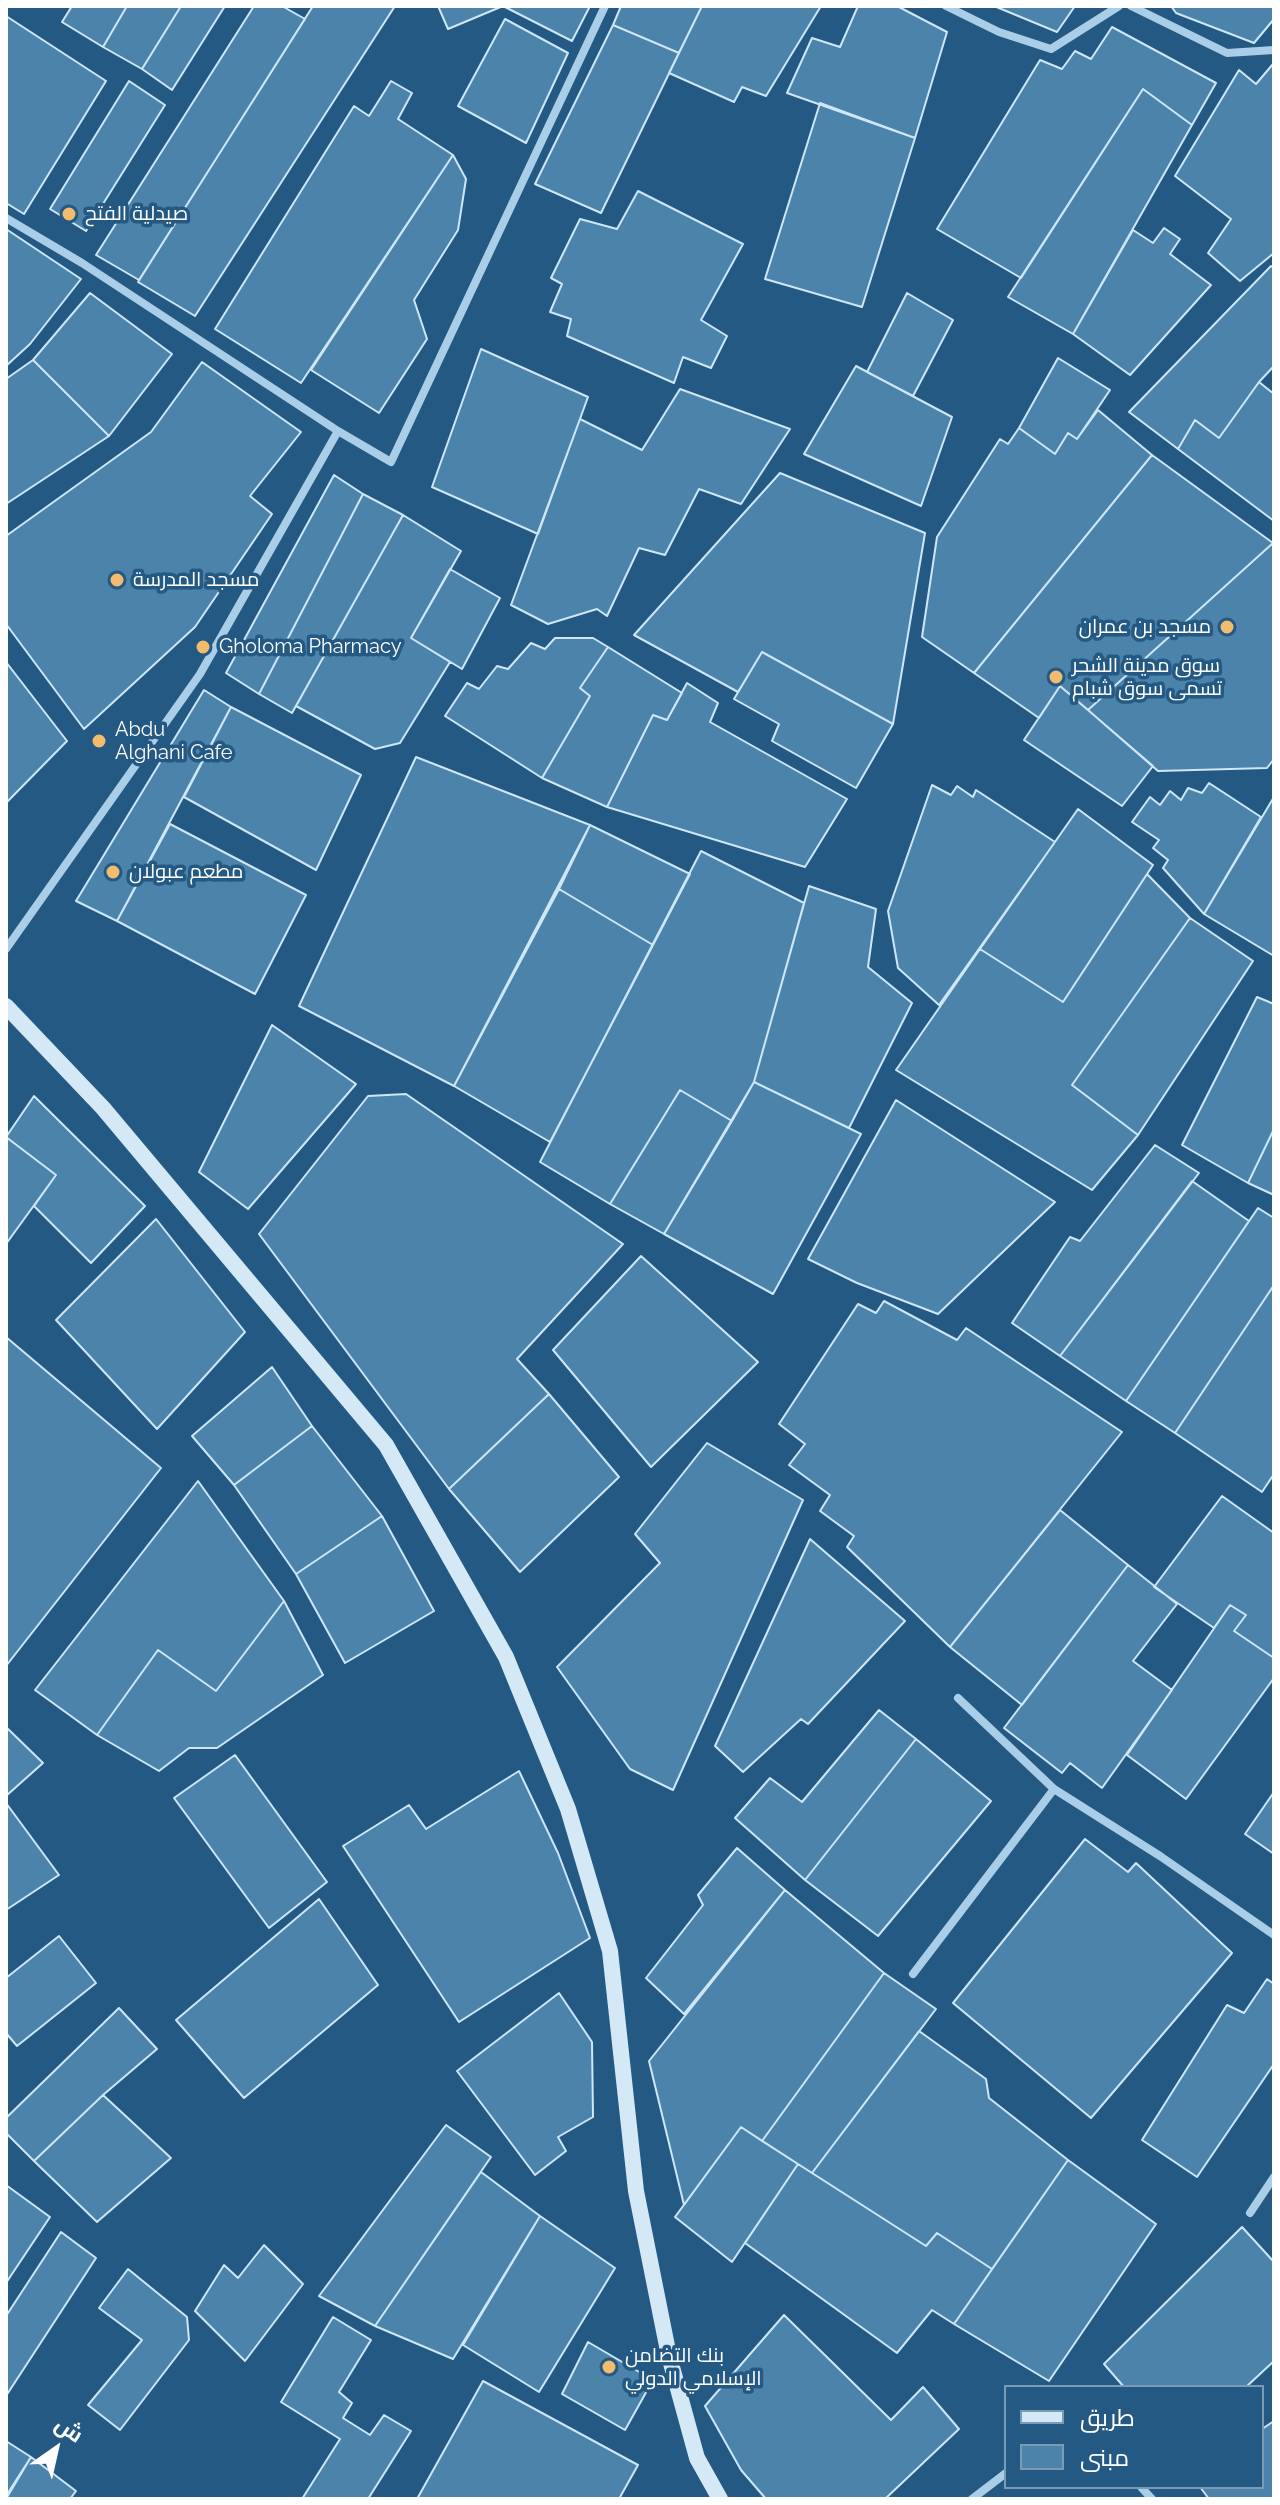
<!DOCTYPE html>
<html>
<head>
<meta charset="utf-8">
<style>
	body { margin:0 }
	#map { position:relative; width:1280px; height:2505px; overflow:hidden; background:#235982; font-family:Raleway,Cairo,sans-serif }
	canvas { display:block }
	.frame { position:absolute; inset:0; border:8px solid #fff; pointer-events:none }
	.legend { position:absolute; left:1004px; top:2385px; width:260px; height:104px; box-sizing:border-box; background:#235982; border:2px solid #7b9bb4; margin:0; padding:10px 14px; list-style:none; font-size:24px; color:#fff }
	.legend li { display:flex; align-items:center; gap:16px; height:40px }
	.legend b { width:40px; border:2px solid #7b9bb4 }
	.north { position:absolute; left:16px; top:2409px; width:80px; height:80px; -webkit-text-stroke:6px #235982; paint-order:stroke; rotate:34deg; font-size:22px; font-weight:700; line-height:32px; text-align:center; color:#fff }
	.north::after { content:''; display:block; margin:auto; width:28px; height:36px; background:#fff; clip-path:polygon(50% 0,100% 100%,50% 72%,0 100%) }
</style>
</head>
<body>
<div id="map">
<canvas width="1280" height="2505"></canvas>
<div class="frame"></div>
<ul class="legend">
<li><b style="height:10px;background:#d5e8f6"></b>طريق</li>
<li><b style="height:22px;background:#4b83ab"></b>مبنى</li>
</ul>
<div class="north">ش</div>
</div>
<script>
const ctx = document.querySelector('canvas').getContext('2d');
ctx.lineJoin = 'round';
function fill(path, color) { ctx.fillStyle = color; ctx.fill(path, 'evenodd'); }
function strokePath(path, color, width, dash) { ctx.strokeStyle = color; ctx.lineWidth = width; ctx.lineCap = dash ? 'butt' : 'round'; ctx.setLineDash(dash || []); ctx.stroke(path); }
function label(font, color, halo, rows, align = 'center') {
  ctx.font = font + ' Raleway,Cairo,sans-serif'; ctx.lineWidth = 7; ctx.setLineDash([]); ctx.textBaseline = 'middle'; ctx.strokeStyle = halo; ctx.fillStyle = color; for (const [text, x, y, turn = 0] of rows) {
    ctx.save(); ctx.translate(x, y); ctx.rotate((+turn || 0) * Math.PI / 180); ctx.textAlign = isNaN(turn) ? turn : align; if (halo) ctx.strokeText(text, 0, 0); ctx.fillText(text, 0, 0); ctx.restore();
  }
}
const building = new Path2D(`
	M72,6H127L103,47L62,22Z
	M127,6H181L142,69L103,47Z
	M181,6H225L172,90L142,69Z
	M254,6H282L305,19L139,280L96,255Z
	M313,6H395L195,316L138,282Z
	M438,6H590L572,41L503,6L448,29Z
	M621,6H702L679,53L613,25Z
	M702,6H821L766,96L742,87L734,102L669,73Z
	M858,6H897L947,32L915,138L787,93L812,38L840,47Z
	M994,6H1075L1057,32Z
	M1171,6H1274V19L1254,43L1176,13Z
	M6,16L106,81L24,214L6,203Z
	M505,19L568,53L526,143L458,106Z
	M613,25L679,53L601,213L535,184Z
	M1112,27L1216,83L1192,125L1143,89L1021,278L937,229L1040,60L1062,69L1075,51L1091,59Z
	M1273,64L1274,253L1240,281L1208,253L1231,219L1175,176L1239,70L1256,84Z
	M129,81L165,105L86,231L50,209Z
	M391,81L412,93L398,119L453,155L301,383L215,329L354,106L369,116Z
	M1143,89L1192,125L1073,334L1008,297Z
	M820,103L915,138L862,307L765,279Z
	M453,155L466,179L458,230L414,300L427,339L379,413L311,370Z
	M638,191L743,244L701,320L727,336L711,368L683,357L674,383L567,336L571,319L550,312L562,284L551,278L580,219L617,229Z
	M1164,228L1180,239L1170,254L1211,285L1130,375L1073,334L1133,230L1153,243Z
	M6,229L81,279L30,344L6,366Z
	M1271,266L1274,268V366L1259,382L1219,438L1195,420L1178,449L1129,412Z
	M90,293L172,354L109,436L33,360Z
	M907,293L953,320L913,396L867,372Z
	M481,349L588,397L538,534L432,487Z
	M1058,358L1110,390L1077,439L1068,433L1055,454L1019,428Z
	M33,360L109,436L6,504V379Z
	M202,362L301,432L250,496L272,514L195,627L84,729L6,624V536L151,432Z
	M856,366L952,417L921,506L804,454Z
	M1259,382L1274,394V521L1178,449L1195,420L1219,438Z
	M680,389L790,429L741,504L699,489L665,555L639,548L607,616L597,609L548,624L511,605L580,419L642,450Z
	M1098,410L1152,455L974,673L922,637L937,537L1000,439L1008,444L1019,428L1055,454L1068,433L1077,439Z
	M1152,455L1273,543L1088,710L1060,686L1039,718L974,673Z
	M780,473L925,533L893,724L762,652L738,692L634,635Z
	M334,475L363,494L259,694L226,673Z
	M363,494L403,515L292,713L259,694Z
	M403,515L461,551L411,638L450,662L400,743L375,749L296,706Z
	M1273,543L1274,759L1267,768L1158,771L1088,710Z
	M450,569L500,598L462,669L411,638Z
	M555,638H593L608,647L580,688L590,696L542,778L445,716L467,683L479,689L497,666L508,669L531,643L545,649Z
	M608,647L682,693L667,720L653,715L607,807L542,778L590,696L580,688Z
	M762,652L893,724L856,788L772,741L779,724L734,699Z
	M6,662L67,741L6,803Z
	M687,683L718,703L710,722L847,799L805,867L607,807L653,715L667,720Z
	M1060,686L1153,766L1122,806L1024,740Z
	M204,690L231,707L117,921L76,901Z
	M231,707L361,775L316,870L184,797Z
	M416,757L590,825L454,1086L299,1006Z
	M1209,783L1261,817L1204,914L1163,868L1168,860L1153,848L1159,840L1132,822L1150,797L1160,805L1170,791L1181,800L1188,788L1202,793Z
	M932,785L951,795L957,786L973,797L976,790L1055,842L939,1005L898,968L888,911Z
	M1274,797V956L1204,914Z
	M1078,809L1153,865L1063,1002L980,949Z
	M170,824L306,895L255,994L117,921Z
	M590,825L690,874L653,945L559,889Z
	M701,851L804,903L754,1082L732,1121L680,1090L610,1204L540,1162Z
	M1147,874L1190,918L1072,1085L1138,1135L1092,1190L896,1070L980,949L1063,1002Z
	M809,886L876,909L868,967L912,1003L849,1128L754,1082Z
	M559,889L653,945L550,1142L454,1086Z
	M1190,918L1253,961L1138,1135L1072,1085Z
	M1257,997L1274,1004V1129L1248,1183L1182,1145Z
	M272,1025L356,1084L248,1209L199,1172Z
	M754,1082L861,1134L773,1294L664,1234Z
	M680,1090L732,1121L664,1234L610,1204Z
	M406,1094L623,1244L517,1359L549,1394L449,1489L259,1234L368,1096Z
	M34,1096L145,1206L91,1263L34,1206L56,1175L6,1137Z
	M896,1100L1055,1202L938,1314L857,1283L808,1259Z
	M1274,1129V1195L1248,1183Z
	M6,1137L56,1175L6,1244Z
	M1155,1145L1199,1173L1060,1356L1012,1323L1070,1237L1080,1241Z
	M1192,1181L1249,1221L1126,1401L1060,1356Z
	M1258,1208L1274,1218V1285L1175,1433L1126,1401Z
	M156,1219L245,1332L157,1429L56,1320Z
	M641,1256L758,1362L651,1467L553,1350Z
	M1274,1285V1474L1262,1492L1175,1433Z
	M884,1301L957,1340L966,1328L1122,1432L950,1647L847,1547L854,1536L820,1511L830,1495L789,1465L805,1444L779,1424L858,1304L876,1313Z
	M6,1337L161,1468L6,1666Z
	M272,1367L312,1426L234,1485L192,1436Z
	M549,1394L619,1477L520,1572L449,1489Z
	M312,1426L382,1516L296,1574L234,1485Z
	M707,1443L803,1500L673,1790L630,1769L557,1667L660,1563L635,1534Z
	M198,1481L284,1601L216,1691L158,1650L97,1735L35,1690Z
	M1222,1496L1274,1533V1658L1234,1631L1246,1615L1230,1605L1214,1628L1154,1587Z
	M1060,1510L1128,1565L1022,1705L950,1647Z
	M382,1516L434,1611L345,1663L296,1574Z
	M810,1539L905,1621L808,1724L801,1719L743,1772L715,1746Z
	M1128,1565L1177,1604L1133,1661L1172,1690L1102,1788L1070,1763L1062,1773L1004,1728Z
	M284,1601L323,1675L217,1748H189L159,1771L97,1735L158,1650L216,1691Z
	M1230,1605L1246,1615L1234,1631L1274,1658V1678L1186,1799L1127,1755Z
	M879,1710L916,1739L805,1880L735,1818L770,1778L802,1802Z
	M6,1727L43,1763L6,1796Z
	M916,1739L991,1801L878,1936L805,1880Z
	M235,1755L327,1882L269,1928L174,1798Z
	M519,1771L558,1853L590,1938L459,2022L343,1846L409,1805L426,1829Z
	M1274,1792V1854L1245,1834Z
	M6,1803L59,1875L6,1910Z
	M1085,1839L1128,1872L1136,1863L1232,1953L1091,2118L953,2003Z
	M737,1848L785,1890L684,2014L646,1978L703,1905L698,1895Z
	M785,1890L884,1973L762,2141L741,2127L684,2205L649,2061Z
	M319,1899L378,1985L244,2098L176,2020Z
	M59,1936L96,1983L17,2046L6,2033V1978Z
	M884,1973L936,2009L812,2173L762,2141Z
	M1267,1979L1274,1984V2064L1197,2177L1142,2140L1227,2005L1244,2013Z
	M559,1993L592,2042L593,2117L558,2137L566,2151L535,2175L457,2071Z
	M119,2008L157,2049L103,2095L34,2161L6,2133V2118Z
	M919,2031L986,2079L989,2098L1068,2160L992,2269L937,2233L926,2246L812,2173Z
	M103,2095L171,2158L97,2222L34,2161Z
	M446,2125L491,2157L375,2326L319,2296Z
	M741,2127L798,2164L732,2262L675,2217Z
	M1068,2160L1156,2224L1049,2381L954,2324Z
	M798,2164L926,2246L937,2233L992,2269L954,2324L932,2310L897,2353L745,2243Z
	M481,2172L540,2216L453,2359L375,2326Z
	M6,2185L50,2217L6,2283Z
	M540,2216L615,2268L539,2392L463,2345Z
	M1242,2227L1274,2262V2361L1246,2387H1124L1104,2364Z
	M61,2232L96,2258L6,2396V2316Z
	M264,2245L303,2284L245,2361L195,2311L224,2265L238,2278Z
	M128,2269L187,2317L189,2340L120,2430L88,2405L142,2340L99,2308Z
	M784,2315L891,2420L923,2387L959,2429L885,2499H766L741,2470L705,2406Z
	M333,2317L371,2340L339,2392L352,2403L343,2418L370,2435L384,2415L411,2431L368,2499H302L340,2439L281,2402Z
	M588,2342L653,2380L625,2430L562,2394Z
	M483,2381L638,2465L619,2499H417Z
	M1274,2421V2499H1209L1200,2487H1262V2429Z
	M6,2441L31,2457L6,2496Z
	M31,2457L76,2491L70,2499H6Z`);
fill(building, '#4b83ab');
strokePath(building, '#cee6f6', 2);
strokePath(new Path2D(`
	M946,6L999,32L1051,49L1119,6
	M1131,6L1227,53L1274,50
	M6,218L82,263L338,431L391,462L605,6
	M6,949L200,674L338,431
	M958,1698L1054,1789L1160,1856L1274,1935
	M913,1974L1054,1789
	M1250,2213L1274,2177
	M1141,2487L1152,2499
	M972,2499L1006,2473`), '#abcee8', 8);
strokePath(new Path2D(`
	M6,1006L103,1108L386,1445L506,1657L568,1809L610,1951L636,2191L669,2356L697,2458L720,2499`), '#d5e8f6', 16);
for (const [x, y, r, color] of [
	[69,214,8,"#f3bb6e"],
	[117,580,8,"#f3bb6e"],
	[1227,627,8,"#f3bb6e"],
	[203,647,8,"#f3bb6e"],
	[1056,677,8,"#f3bb6e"],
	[99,741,8,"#f3bb6e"],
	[113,872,8,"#f3bb6e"],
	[609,2367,8,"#f3bb6e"]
]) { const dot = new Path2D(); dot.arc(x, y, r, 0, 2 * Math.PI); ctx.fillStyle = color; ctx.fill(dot); strokePath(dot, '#235982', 3); }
label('20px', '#fff', '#235982', [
	["صيدلية الفتح",85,214],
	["مسجد المدرسة",133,580],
	["مسجد بن عمران",1211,627,"right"],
	["Gholoma Pharmacy",219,647],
	["سوق مدينة الشحر",1072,666],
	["تسمى سوق شبام",1072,689],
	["Abdu",115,730],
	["Alghani Cafe",115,753],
	["مطعم عبولان",129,872],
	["بنك التضامن",625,2356],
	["الإسلامي الدولي",625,2379]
], 'left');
</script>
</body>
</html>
